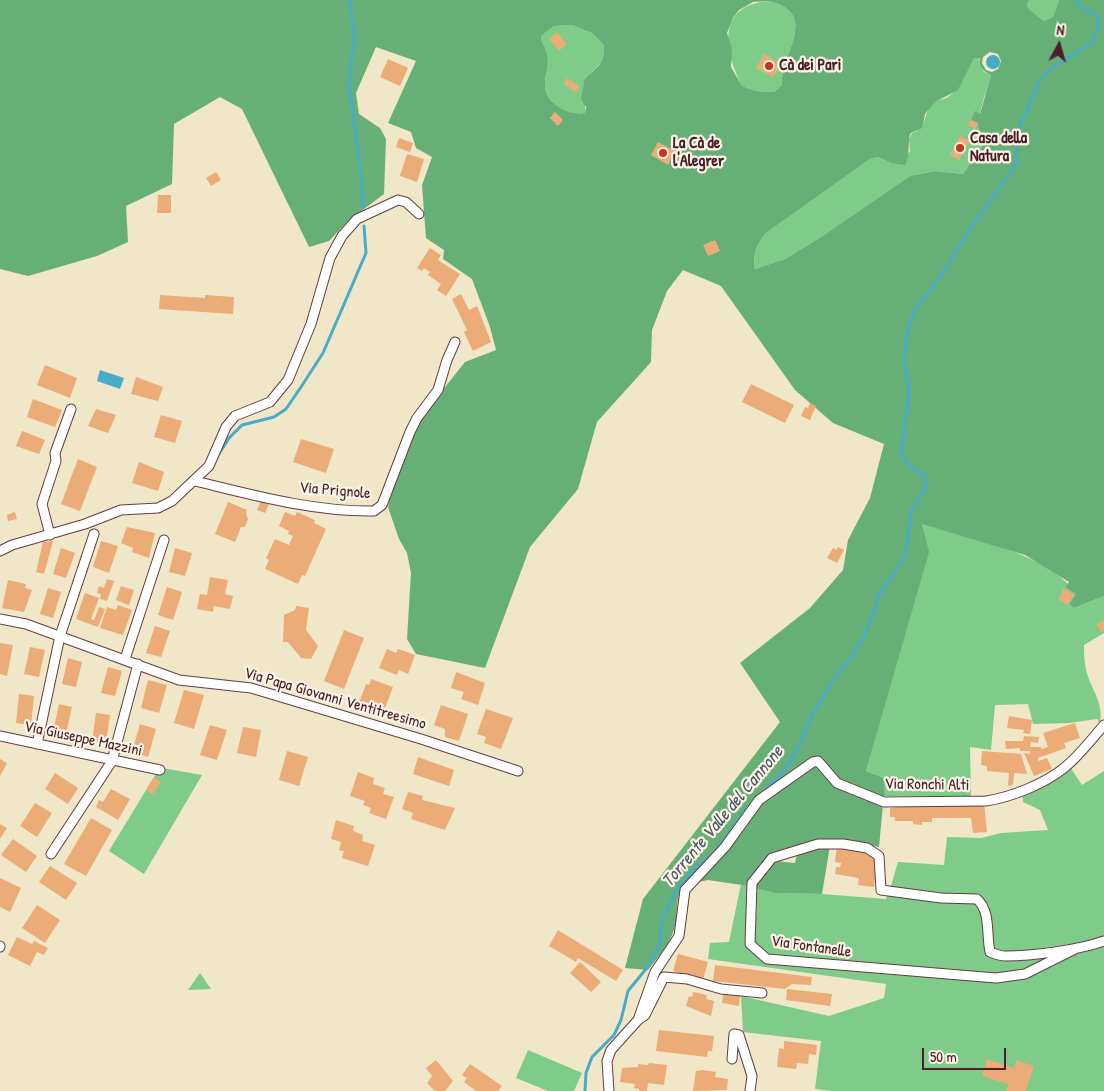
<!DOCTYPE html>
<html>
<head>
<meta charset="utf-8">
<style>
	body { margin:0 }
	#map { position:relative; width:1104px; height:1091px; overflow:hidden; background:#f0e6c8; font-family:"Patrick Hand",sans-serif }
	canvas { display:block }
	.north { position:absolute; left:1034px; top:20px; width:50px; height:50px; -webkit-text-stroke:4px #fcf5e5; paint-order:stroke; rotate:6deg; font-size:14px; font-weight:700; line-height:20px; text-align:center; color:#4a1f2b }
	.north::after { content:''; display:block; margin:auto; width:18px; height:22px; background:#4a1f2b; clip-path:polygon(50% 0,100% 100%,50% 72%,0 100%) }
	.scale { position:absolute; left:922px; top:1048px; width:84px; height:22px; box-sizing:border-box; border:2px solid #4a1f2b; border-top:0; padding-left:6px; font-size:15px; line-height:18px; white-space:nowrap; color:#4a1f2b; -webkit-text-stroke:4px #fcf5e5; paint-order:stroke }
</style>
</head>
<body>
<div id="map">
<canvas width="1104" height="1091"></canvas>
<div class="north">N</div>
<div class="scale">50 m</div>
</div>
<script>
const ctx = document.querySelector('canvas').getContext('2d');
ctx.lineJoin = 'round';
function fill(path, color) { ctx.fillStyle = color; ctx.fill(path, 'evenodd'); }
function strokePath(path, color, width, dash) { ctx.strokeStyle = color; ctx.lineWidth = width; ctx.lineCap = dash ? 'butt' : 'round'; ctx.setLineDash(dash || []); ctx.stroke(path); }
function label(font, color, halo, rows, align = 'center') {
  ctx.font = font + ' "Patrick Hand",sans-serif'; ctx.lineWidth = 4.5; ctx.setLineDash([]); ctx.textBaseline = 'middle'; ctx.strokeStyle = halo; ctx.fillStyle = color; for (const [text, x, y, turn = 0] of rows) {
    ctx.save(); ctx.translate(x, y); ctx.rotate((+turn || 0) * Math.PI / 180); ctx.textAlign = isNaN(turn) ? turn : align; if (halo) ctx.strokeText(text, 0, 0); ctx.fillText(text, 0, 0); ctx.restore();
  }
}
fill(new Path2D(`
	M1029,0H1059L1053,17L1044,21L1030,10L1027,5Z
	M769,1C821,14 780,54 782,85L774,92L756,91L742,86C724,50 716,5 769,1Z
	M572,25L592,33L604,45C604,64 598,66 585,78V113C569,116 548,105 545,87C544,83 547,77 546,71C545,59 541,48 541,36L554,26Z
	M980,57L979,60L984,72L991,75C987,91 972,125 983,138L982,147L963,174L935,171L910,176L818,239L785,259L755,269C752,255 757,243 766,233L870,159L878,157L891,163L910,152L909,139L912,133C927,129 923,113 933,103C937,99 943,100 948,97C962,87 966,72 974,58Z
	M922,524C966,537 1051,554 1076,594L1074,608L1104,596V633L1084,645C1084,653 1084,661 1086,669C1090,689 1104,701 1100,723L1097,719L1069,723L1033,724L1028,704L995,705L991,750L970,747L971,796H885L884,778L866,771L928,552Z
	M1070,767L1082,785L1104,771V936L1083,942L1015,952L1007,953L991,949L989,910L987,904L981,899L890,889L898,862L944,865L947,837L981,838L1001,833L1048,830L1040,810L1023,802L1022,792L1064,774Z
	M162,768L202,775L144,874L109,851L154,777Z
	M741,884L749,886V949L766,961L884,974L982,980L1025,977L1045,969L1078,950L1104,944V1091H832L815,1089L821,1041L743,1032L741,996L829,1016L884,998L886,984L708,959L710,943L729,942Z
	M755,888L774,893L822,894L886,899L888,894L975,902L981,905C985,922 982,938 989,955L1068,950L1029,969L997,975L771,957L753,942L757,907Z
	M200,973L211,989L188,990Z
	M528,1050L582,1073L574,1091H548L516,1078Z`), '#7ecb8a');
fill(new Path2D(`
	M0,0H1029L1027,5L1030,10L1044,21L1053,17L1059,0H1104V596L1074,608L1070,604L1076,594L1066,587L1069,582L1025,555L922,524L929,552L866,771L884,778L885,796L883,800L837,782L817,757L765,794L776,779L752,801L736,820L722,847L682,887C675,900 678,912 675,926C671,943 659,956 648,970L625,968L643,899L780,722L740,663L810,608L843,570L848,540L870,498L884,444L833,423L795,390L721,286L683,270L667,291L652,330L651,362L597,422L578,489L530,547L485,668L416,654L407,639L411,573L407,553L399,539L388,507L391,492L418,423L434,401L465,362L496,350L490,327L472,279L443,259L444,250L426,238L422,185L432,157L416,148L411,132L388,123L416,61L376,47L356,93L359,114L380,128L386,139L384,194L348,221L329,241L309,247L242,109L220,97L174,124L172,184L126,206L128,242L97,256L28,276L0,269ZM769,1C821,14 780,54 782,85L774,92L756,91L742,86L731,67L732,49L727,33L733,18L739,10L753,2ZM572,25L592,33L604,45C604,64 599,66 585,78L581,99L586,107L585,113C568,116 545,103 545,85C545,75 549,64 547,54C545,47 541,44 541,36L554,26ZM990,52L998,54L1001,61L998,69L992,72L986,70L982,63L983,57ZM974,58H980C978,66 984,72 991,75L980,114L975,111L971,120L978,123L979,134L983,138L982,147L963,174L935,171L910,176L818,239L785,259L755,269C752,255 757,243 766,233L870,159L878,157L891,163L905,165C911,155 907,137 911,133C914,131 919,130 922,128L925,114L935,102L958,90Z
	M817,764L835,785L883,805L879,847L848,841L769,857L749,886L708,880L698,882L760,800Z
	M830,846L822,894L774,893L755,888L769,866L776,861L795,863L797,854Z`), '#66af76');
fill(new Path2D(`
	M986 62a7 7 0 1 1 14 0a7 7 0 1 1-14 0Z
	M100,370L124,378L120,389L97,381Z`), '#4aabc9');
strokePath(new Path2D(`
	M350,0L354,39L349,86L360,164L363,207
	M217,457L229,438L242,425L274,417L286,409L301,387L323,353L366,253L364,226
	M585,1091L586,1073L592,1057L614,1035L621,1020L628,991L646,969L660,945L662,921L675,892L692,872L716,851L742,814L779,776L794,756L813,714L830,685L863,639L875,610L878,596L900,565L906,551L911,511L926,487L924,475L908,465L901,453L909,394L904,360L908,327L917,307L942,274L970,229L1015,166L1020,125L1040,80L1052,68L1091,43L1098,29L1097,15L1081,8L1076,0`), '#4aabc9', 3);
fill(new Path2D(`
	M557,32L567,44L559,51L549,39Z
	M764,54L781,64L773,77L756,68Z
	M388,59L408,68L400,86L380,77Z
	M567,78L580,87L576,92L564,84Z
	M555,112L563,120L558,126L550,118Z
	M971,120L978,123L975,129L968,125Z
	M960,136L970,141L959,160L950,155Z
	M399,138L413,143L410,152L396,147Z
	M658,142L675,151L668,165L651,155Z
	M407,154L424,159L417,182L400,176Z
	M216,172L221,180L211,186L206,178Z
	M158,195H171V213H157Z
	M715,240L720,251L708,256L703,245Z
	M430,248L441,255L438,260L460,274L446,296L437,290L441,284L428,275L430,272L424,268L422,271L417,268Z
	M461,294L469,310L477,306L491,342L473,351L464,332L467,330L452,299Z
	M160,295L205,298V295L234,297L233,314L159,309Z
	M45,365L77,378L70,398L37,385Z
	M136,377L163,387L158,401L131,394Z
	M751,384L794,405L785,423L742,402Z
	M33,399L62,410L55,427L27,417Z
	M810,403L816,406L810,420L801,416L805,407L808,408Z
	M96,409L116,415L108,433L88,426Z
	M161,415L182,421L175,443L154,437Z
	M22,431L45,440L39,454L16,446Z
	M301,439L334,449L326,473L293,462Z
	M78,459L97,467L80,511L61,504Z
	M139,462L164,472L158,491L132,483Z
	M261,500L269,504L265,513L257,510Z
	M228,502L247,510L246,514L248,519L245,527H241L235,542L215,534Z
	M15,512L17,519L8,521L7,515Z
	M285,512L295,516L297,512L315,520L314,523L326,529L305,576L302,575L298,584L265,569L269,560L266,558L275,539L289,545L293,536L288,534L289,531L279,526Z
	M127,527L155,533L149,558L132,552L133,548L121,543Z
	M53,541L44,574L36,572L43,542Z
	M101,541L118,546L109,573L93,567Z
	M838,547L844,550L837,563L827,558L833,548L836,550Z
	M61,548L75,553L66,578L53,574Z
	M175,548L192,553L185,576L169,572Z
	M210,577L228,580L225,594L233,596L230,609L214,606L213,612L197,609L200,594L207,595Z
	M107,579L114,581L107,601L100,599L101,594L97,593L99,586L104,588Z
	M8,580L26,584L25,588L32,590L24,612L2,608Z
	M121,586L134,590L129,605L116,600Z
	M167,587L182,592L173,620L158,615Z
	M48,588L61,592L53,618L40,614Z
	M1064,588L1074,595L1068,605L1058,599Z
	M85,593L99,598L91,619L94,620L99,607L105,609L98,627L76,619Z
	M118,605L132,610L123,635L100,628L107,607L116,610Z
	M296,606L309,608L306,630L318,646L311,659L301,658L288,642H283L284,615L295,610Z
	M1104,620V631L1101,632L1096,625Z
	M155,626L170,631L161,657L146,653Z
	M344,630L364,638L344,689L324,681Z
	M0,643L13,645L7,676L0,674Z
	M30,647L45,650L39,677L24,674Z
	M387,649L396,653L398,649L415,655L408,674L399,670L397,675L379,668Z
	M68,658L82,662L76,687L62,684Z
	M108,667L122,671L115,696L101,693Z
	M456,672L485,683L478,705L461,699L464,692L451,688Z
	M371,679L393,687L384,711L359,703L366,684L369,685Z
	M148,680L167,685L159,713L141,708Z
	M184,690L204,695L194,729L174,723Z
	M19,694L34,696L31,725L16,723Z
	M59,704L72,707L66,734L53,731Z
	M441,705L468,714L459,741L445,737V729L434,725Z
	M486,709L513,718L501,749L484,743L486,737L477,734Z
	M96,713L110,715L106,744L92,742Z
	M1009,716L1032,720L1030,734L1023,733L1024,730L1007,728Z
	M1075,723L1080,738L1064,743L1066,748L1038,758L1039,761L1047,758L1052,769L1034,776L1024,753L1030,754V751H1020V748L1006,749L1005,741H1023L1024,736L1039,737L1038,743L1031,742L1030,747H1041V749L1048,747L1043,733Z
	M140,724L156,729L148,757L132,752Z
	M210,725L227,730L217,760L200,755Z
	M243,727L261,730L256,757L237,753Z
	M287,751L308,757L299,786L279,780Z
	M982,751L1021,754L1027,774L1014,773L1013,785L1008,786L1009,773L987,771V766L981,765Z
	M418,757L454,770L449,786L413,774Z
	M0,759L7,763L0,776Z
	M358,772L374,778L373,784L385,788L383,794L394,797L386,819L369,813L371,808L363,805L365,801L350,796Z
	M55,773L78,788L68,804L45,789Z
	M154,777L161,782L153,794L146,790Z
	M111,789L130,799L118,820L96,807L99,800L103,802Z
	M408,792L423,796L422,800L455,808L445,830L411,819L413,813L402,809Z
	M35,803L52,813L37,837L20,826Z
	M984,803L987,832L973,833L971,818H932V822H922V825L913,824V821H895V817H890V808H895V805L945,806Z
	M91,818L112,830L86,876L64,864Z
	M336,820L354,826L353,831L363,835L362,841L375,845L368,866L342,858L344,851L339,850L341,842L331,839Z
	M0,824L7,828L0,839Z
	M13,839L37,856L26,872L1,855Z
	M837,847L866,851L877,858L874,887L858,885L859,878L835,874L836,867H840L841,863L835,862Z
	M50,866L77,883L66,900L39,882Z
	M0,878L21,888L10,912L0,907Z
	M37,905L60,920L45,943L22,928Z
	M558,930L623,970L616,981L578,958L576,962L549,946Z
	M17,937L32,944L34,941L48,948L44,955L37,952L30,966L8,955Z
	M678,954L708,962L703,980L673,971Z
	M580,962L601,982L591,992L570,973Z
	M715,965L812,977L811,985L792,984L785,989L713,981Z
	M787,989L832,994L830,1006L786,1000Z
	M693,992L707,995L706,999L714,1001L711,1016L686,1006L689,996L692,997Z
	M723,994L740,996L739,1006L722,1003Z
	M659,1030L714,1036L712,1051H708L707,1057L656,1051Z
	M784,1041L817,1045L816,1055L809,1054L808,1064L797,1063L796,1069L777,1067L779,1048L784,1049Z
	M987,1059L1014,1068L1016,1060L1034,1066L1026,1091H1006L1008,1084L982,1076Z
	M436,1060L453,1081L445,1091H435L427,1083L432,1076L426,1068Z
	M649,1063L667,1065L664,1085L648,1083L647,1091H639V1089L634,1088L635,1084L620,1082L622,1068L638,1067V1064L648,1065Z
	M470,1064L502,1086L498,1091H476L464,1082L467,1078L462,1075Z
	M702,1070L716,1072L715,1077L728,1079L727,1090L693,1091L696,1071Z`), '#ecac77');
const street = new Path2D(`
	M195,481C253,495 314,512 374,511L382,505L410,432L417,418L438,390L447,360L455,342
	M50,535L42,504L56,461L55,453L71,409
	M0,551L12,545L85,524L121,510L158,508L172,501L209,466L226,427L235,416L270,402L288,380L311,324L330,258L342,236L357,219L398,200L406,202L419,214
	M0,619L26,624L179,680L251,688L421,739L518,771
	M125,659L164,540
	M0,736L160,770
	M37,744L60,636L94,534
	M51,854L112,761L138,664
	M0,947V946
	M1077,948L1025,974L996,978L767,959L750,944L752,883L772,858L818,844H843L867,848L879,856L881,890L941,898L977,899C991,912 986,933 990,952C995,954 1000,956 1005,956C1032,956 1079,950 1104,941
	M638,1020L645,1015L664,977L687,979L721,989L762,993
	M732,1059L734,1034L739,1035L752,1076L750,1091
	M609,1091L607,1061L611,1050L638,1020L655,972L679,936L685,890L725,847L759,800L813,762L818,761L837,783L884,802L986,801C1012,797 1044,784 1064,768C1079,756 1091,740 1104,725`);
strokePath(street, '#633d43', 11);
strokePath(street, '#fff', 9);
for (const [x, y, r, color] of [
	[769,66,5,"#c8321e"],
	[960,148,5,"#c8321e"],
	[663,153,5,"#c8321e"]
]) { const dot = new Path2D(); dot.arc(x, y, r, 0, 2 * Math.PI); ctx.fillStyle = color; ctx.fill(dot); strokePath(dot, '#fcf5e5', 2); }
label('bold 16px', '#4a1f2b', '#fcf5e5', [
	["Cà dei Pari",779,66],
	["Casa della",970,139],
	["Natura",970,157],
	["La Cà de",673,144],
	["l'Alegrer",673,162]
], 'left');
label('16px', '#4a1f2b', '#fcf5e5', [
	["Via Prignole",335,491,5],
	["Via Papa Giovanni Ventitreesimo",335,699,16],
	["Via Giuseppe Mazzini",83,739,12],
	["Via Ronchi Alti",927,785,1],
	["Via Fontanelle",811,947,8]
]);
label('italic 18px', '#4a576a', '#fcf5e5', [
	["Torrente Valle del Cannone",723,817,-50]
]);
</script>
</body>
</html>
